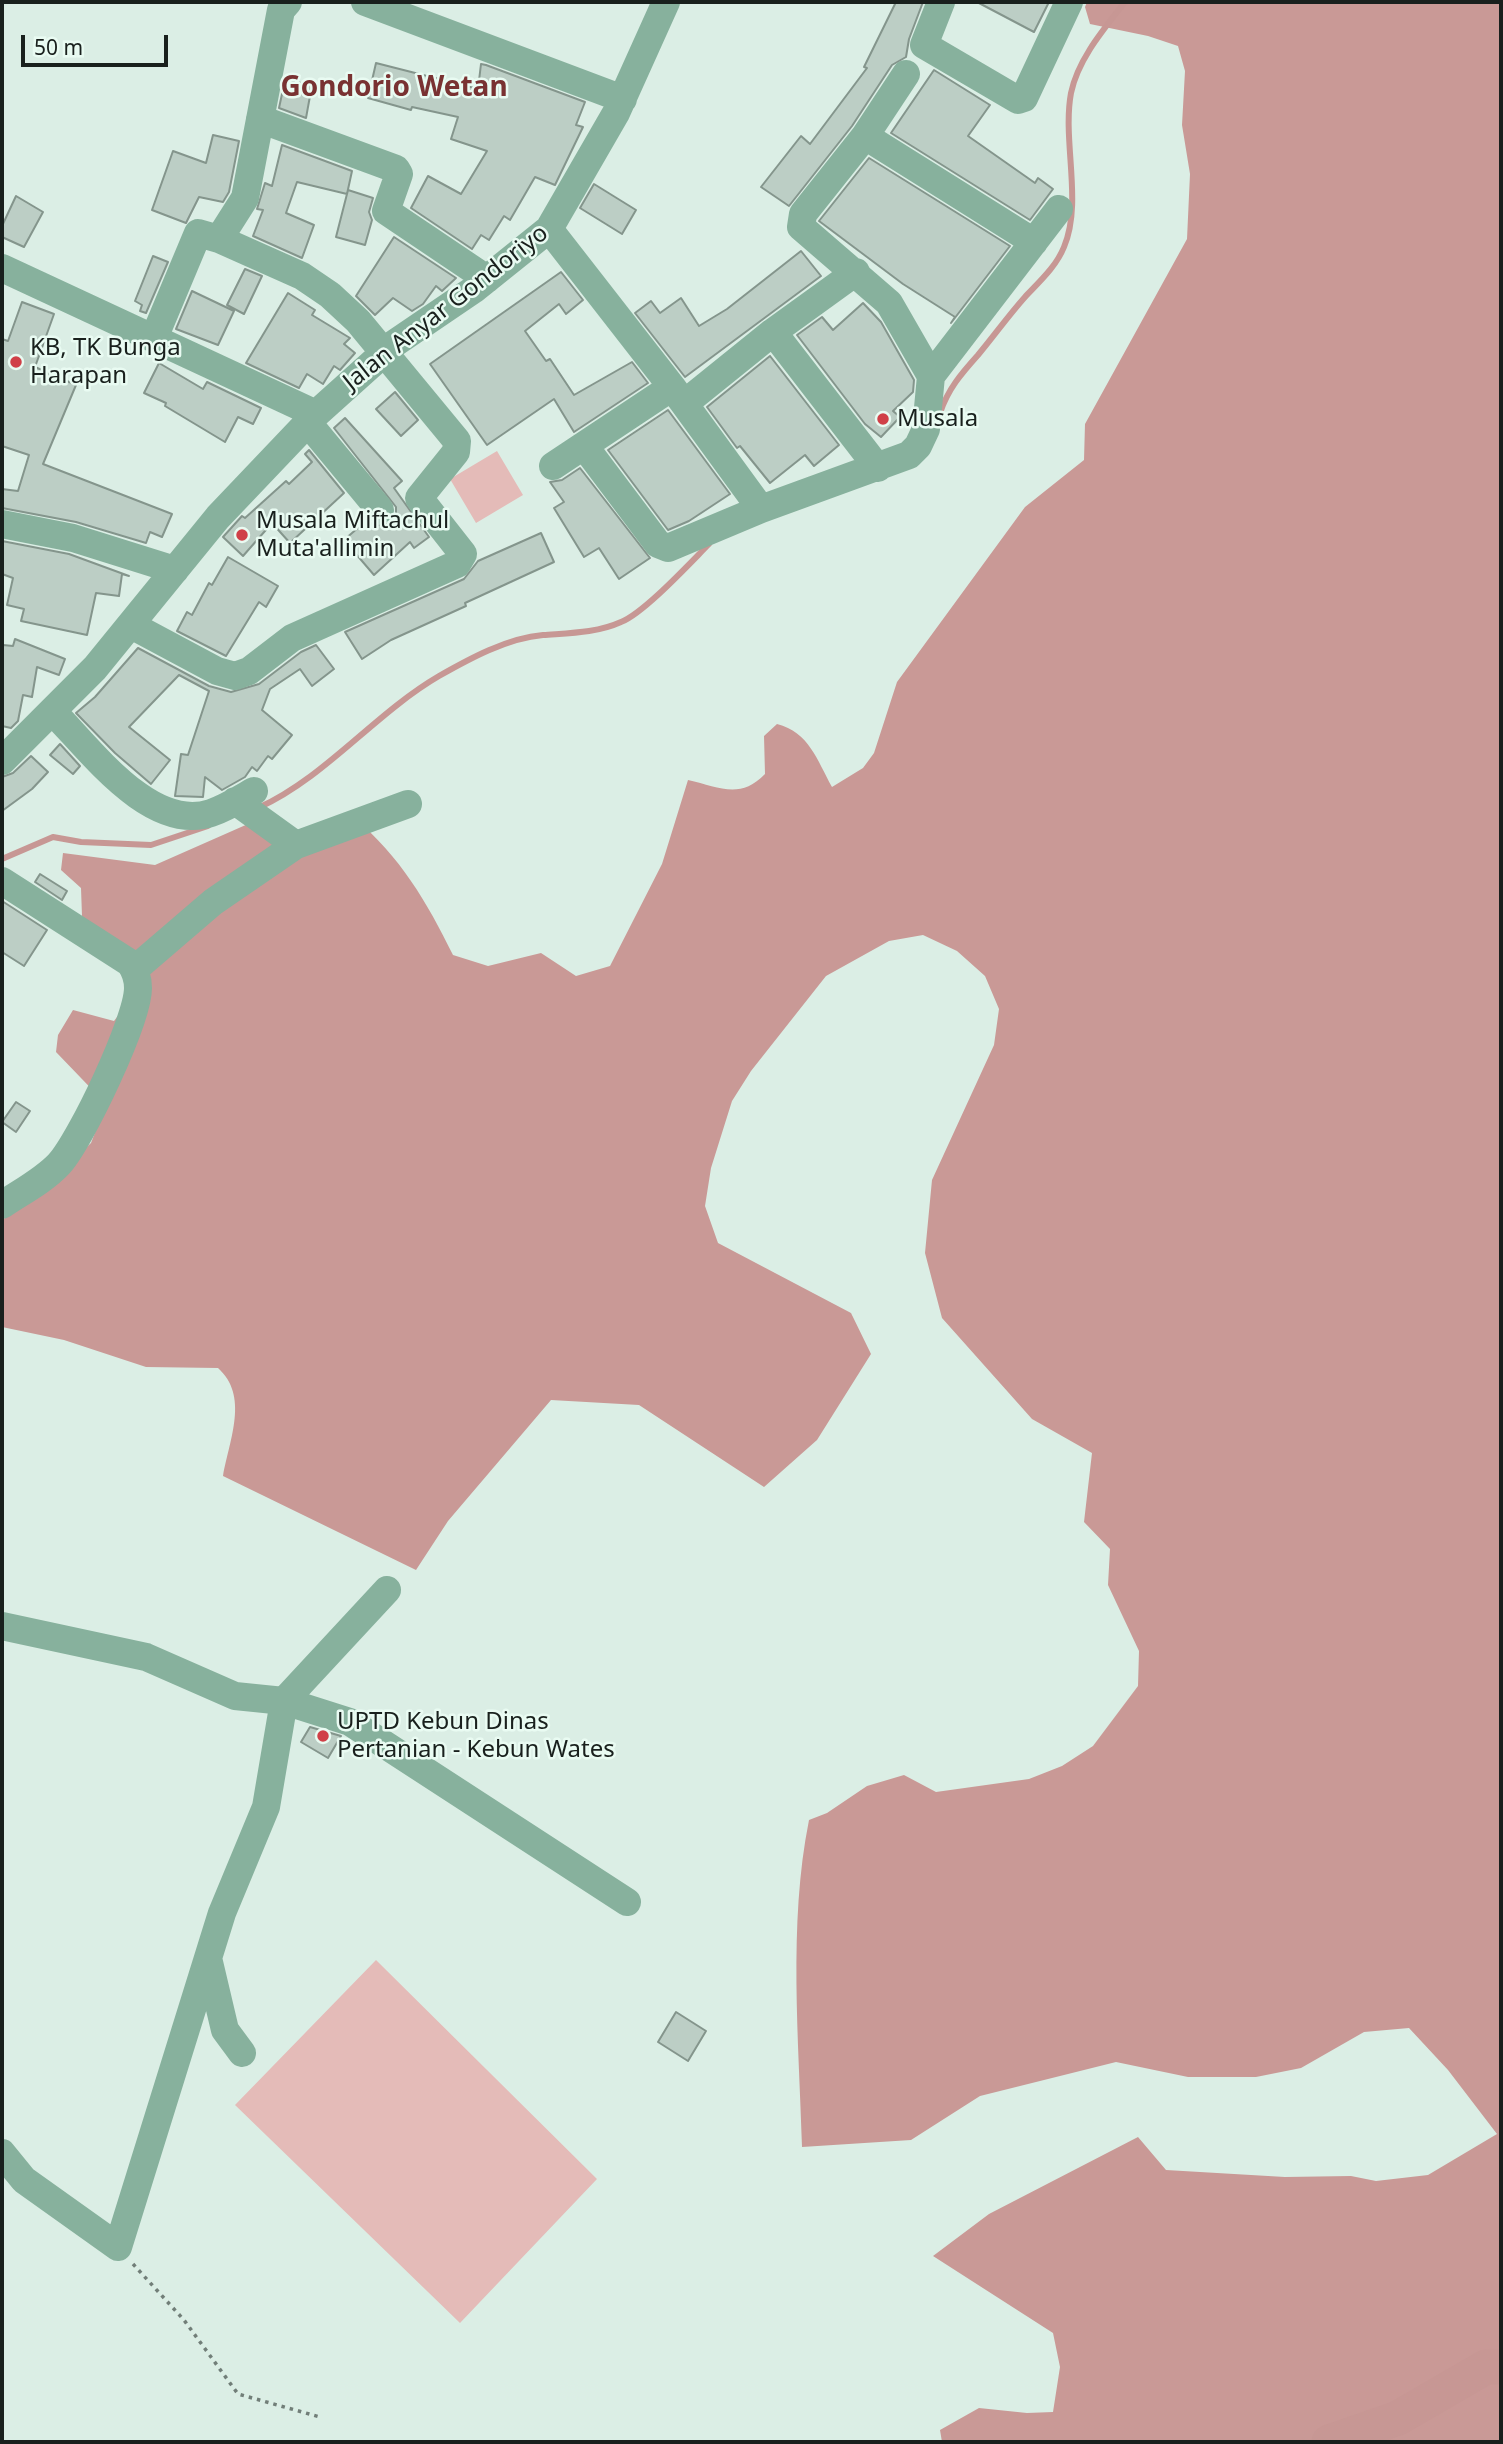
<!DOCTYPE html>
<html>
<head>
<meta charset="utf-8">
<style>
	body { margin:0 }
	#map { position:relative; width:1503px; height:2444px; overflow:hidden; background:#dbeee5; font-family:"Noto Sans",sans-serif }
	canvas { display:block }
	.frame { position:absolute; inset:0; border:4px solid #19201d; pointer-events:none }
	.scale { position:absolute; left:21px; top:35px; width:147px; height:32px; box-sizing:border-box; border:4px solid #19201d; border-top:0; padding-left:9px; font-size:21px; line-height:24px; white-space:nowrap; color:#19201d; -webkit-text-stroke:5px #e9fbf2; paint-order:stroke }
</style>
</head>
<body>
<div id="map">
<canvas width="1503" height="2444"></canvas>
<div class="frame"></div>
<div class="scale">50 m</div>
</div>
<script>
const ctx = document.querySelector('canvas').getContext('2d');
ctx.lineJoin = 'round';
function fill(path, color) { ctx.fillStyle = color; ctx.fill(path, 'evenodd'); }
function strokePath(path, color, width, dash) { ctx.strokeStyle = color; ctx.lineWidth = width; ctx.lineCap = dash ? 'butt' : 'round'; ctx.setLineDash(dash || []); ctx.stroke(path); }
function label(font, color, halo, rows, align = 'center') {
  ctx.font = font + ' "Noto Sans",sans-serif'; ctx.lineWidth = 5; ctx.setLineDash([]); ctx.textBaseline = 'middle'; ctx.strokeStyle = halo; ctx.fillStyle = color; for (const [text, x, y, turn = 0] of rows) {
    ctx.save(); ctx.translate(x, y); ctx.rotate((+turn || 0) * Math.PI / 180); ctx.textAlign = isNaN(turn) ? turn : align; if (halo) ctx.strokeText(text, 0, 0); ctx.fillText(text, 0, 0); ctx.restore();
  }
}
fill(new Path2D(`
	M497,451L523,495L476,523L450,479Z
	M376,1960L597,2179L460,2323L235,2105Z`), '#e4bbb8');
fill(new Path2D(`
	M1087,2H1501V2442H942L940,2430L979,2408L1027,2413L1053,2412L1060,2367L1053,2333L933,2256L989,2214L1138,2137L1166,2170L1285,2177L1351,2176L1376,2181L1428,2175L1497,2134L1448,2070L1409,2028L1364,2032L1301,2068L1256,2077H1188L1116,2062L980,2096L911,2140L802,2147C799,2041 788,1924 809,1820L827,1813L867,1786L904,1775L936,1792L1029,1779L1062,1766L1093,1746L1138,1686L1139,1651L1108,1585L1110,1549L1084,1522L1092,1453L1032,1419L942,1318L925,1253L932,1180L994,1045L999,1009L985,976L957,951L923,935L889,941L826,976L751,1071L732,1101L711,1168L705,1206L718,1243L851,1313L871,1354L817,1440L764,1487L639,1405L551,1400L448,1521L416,1570L223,1476C230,1438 249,1396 218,1368L146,1367L64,1340L2,1327V1220L34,1198L91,1143L106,1104L56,1052L58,1035L73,1010L114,1021L148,976L82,916L81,888L61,870L63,853L155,865L257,820L286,840L354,818C400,856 427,902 453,955L488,966L541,953L576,976L610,966L662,864L688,780C719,787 740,800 765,774L764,736L777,724C809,732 817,760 832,787L863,768L874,753L897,682L1025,507L1084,460L1085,424L1187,239L1190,174L1182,125L1185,71L1178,46L1148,36L1090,24L1085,7Z`), '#c99996');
strokePath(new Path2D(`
	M940,413C948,389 961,374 978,355C994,336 1008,316 1025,297C1039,282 1056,267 1064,247C1083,202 1062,141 1071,93C1078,59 1104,29 1125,2
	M258,808C326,777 374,714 439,676C469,659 507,638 543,635C569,633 597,633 621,622C644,613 690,563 709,544
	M2,859L53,837L81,842L151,845L208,826`), '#c79794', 6);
strokePath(new Path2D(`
	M1329,2442L1398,2418L1486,2367H1501`), '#c79794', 35);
const building = new Path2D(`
	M896,2H923L909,39L906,57L892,65L852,126L789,206L761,187L801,136L810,144L867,68L864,67Z
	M977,2H1049L1034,32Z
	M376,63L478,89L481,64L486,65L585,102L576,125L583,127L555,185L535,177L510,220L504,216L489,240L481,235L472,249L411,208L428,176L461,194L487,151L451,139L458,117L412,107L411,110L368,98Z
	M934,70L990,105L968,136L1035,183L1038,178L1053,189L1030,220L891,133Z
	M285,80L312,85L306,118L279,108Z
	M213,135L239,141L229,192L223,202L199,197L186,223L152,210L173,151L206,163Z
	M282,145L352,171L347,194L297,182L286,213L314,225L302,258L253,236L263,210L257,209L265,183L272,186Z
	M869,158L1010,246L951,323L955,317L903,284L819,221Z
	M594,184L636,210L622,234L580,208Z
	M348,190L373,198L369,212L372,220L365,245L336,237Z
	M16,196L43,212L24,247L2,237V226Z
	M394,237L456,278L442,291L436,286L423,304L412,311L393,298L375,315L356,296Z
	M801,251L821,276L685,377L635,313L651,301L660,313L681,298L699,326L727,309Z
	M153,256L168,262L146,313L140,311L142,305L135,301Z
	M245,269L262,276L244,314L227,305Z
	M561,272L583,300L566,314L559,304L525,331L546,361L550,359L574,395L632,362L648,383L574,432L554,399L487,445L430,364Z
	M192,291L234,311L218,345L176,329Z
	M288,293L315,310L312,315L350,338L344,344L355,353L340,370L334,366L323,384L307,374L299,388L246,363Z
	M22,302L54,314L35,367L76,385L43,464L172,514L162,537L150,532L146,543L76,522L2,508V489L18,491L29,455L2,446V339L8,341Z
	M863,303L881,322L914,380L913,392L893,411L900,417L881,437L865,424L797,335L822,317L833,330Z
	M770,356L839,445L814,466L805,455L770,483L740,446L737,448L707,407Z
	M159,363L203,389L207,382L261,408L253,424L238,417L225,442L165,406L166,403L144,393Z
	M395,392L418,420L401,436L376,409Z
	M668,410L730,494L689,521L668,530L608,450Z
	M345,418L402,481L394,488L429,537L414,548L410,542L374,575L344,540L367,520L375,526L390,523L396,515V507L334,428Z
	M309,450L344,493L290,543L272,523L243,556L223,537L242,516L245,518L286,481L289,484L312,462L305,454Z
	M580,468L650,558L619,579L599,548L584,557L554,508L564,502L550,482L562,480Z
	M541,533L554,562L465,603L466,606L391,640L362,659L345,632L464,579L478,561Z
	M2,541L69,554L129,576L122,574L119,596L96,593L87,635L21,621L24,609L7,605L13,578L2,574Z
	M228,557L278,586L266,607L259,602L226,656L177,631L187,612L192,615L209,583L212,585Z
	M15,639L65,659L59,675L37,667L32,697L23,695L18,721L11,728L2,726V654L3,645L13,646Z
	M316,645L334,669L312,686L300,669L270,689L262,710L292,735L272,759L268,756L257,771L252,767L245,777L222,790L205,777L203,797L175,796L181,754L188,755L209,691L179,675L129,727L170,760L151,784L115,753L76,713L95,697L138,648L209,686L231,692L259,684L301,652Z
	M60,744L80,766L73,774L50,755Z
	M31,756L48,772L32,789L2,811V777L13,773Z
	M40,874L67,891L62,900L35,882Z
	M2,901L47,930L24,966L2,952Z
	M16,1102L30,1111L16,1132L2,1122Z
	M310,1727L341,1736L328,1758L301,1742Z
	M676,2012L706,2031L688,2061L658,2042Z`);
fill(building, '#bccec5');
strokePath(building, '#84958c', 2);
strokePath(new Path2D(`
	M133,2264L184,2320L238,2394L320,2417`), '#717e78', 3.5, [3.5, 5]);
strokePath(new Path2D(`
	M365,2L623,99
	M941,2L924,45L1018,100L1024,98L1069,2
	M906,74L865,136L803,214L801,227L889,303L931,376
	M260,119L396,169L399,174L386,211L487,279
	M865,136L1034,242
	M549,229L672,387L761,509
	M219,239L245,198L281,10L288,2
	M2,268L316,414
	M773,332L878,468
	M685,403L773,332L856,272
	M308,423L380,510
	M585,447L658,544L668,548L761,509L909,455L918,446L926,429L931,376L1059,209
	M553,466L672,387
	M2,524L73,538L175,570
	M131,625L217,671L235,676L249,671L292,638L457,564L463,554L419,498L456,452L457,441L358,321L330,295L302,276L219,239L198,233L154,338
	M52,711C90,749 150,833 211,813C226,808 240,799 254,791
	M2,761L95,668L218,517L316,414L395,343L473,290L549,229L616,113L666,2
	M235,801L296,845
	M2,881L130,963C135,970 138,979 138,988C138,1020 81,1140 59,1164C43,1181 21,1192 2,1205
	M135,969L213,902L296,845L408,804
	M2,1626L146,1657L235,1696L284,1701L350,1722L627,1902
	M208,1958L225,2030L242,2053
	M2,2153L24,2180L118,2247L222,1913L266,1807L284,1701L387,1590`), '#87b19d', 28);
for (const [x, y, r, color] of [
	[16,362,7,"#d04048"],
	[883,419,7,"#d04048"],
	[242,535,7,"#d04048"],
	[323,1736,7,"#d04048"]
]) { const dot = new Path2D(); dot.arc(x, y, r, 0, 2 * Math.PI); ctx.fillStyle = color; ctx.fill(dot); strokePath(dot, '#e9fbf2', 2.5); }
label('24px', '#19201d', '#e9fbf2', [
	["Jalan Anyar Gondoriyo",446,308,-38]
]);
label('24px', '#19201d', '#e9fbf2', [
	["KB, TK Bunga",30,348],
	["Harapan",30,376],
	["Musala",897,419],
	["Musala Miftachul",256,521],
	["Muta'allimin",256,549],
	["UPTD Kebun Dinas",337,1722],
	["Pertanian - Kebun Wates",337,1750]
], 'left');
label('bold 28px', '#793232', '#e9fbf2', [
	["Gondorio Wetan",394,88]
]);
</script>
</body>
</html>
